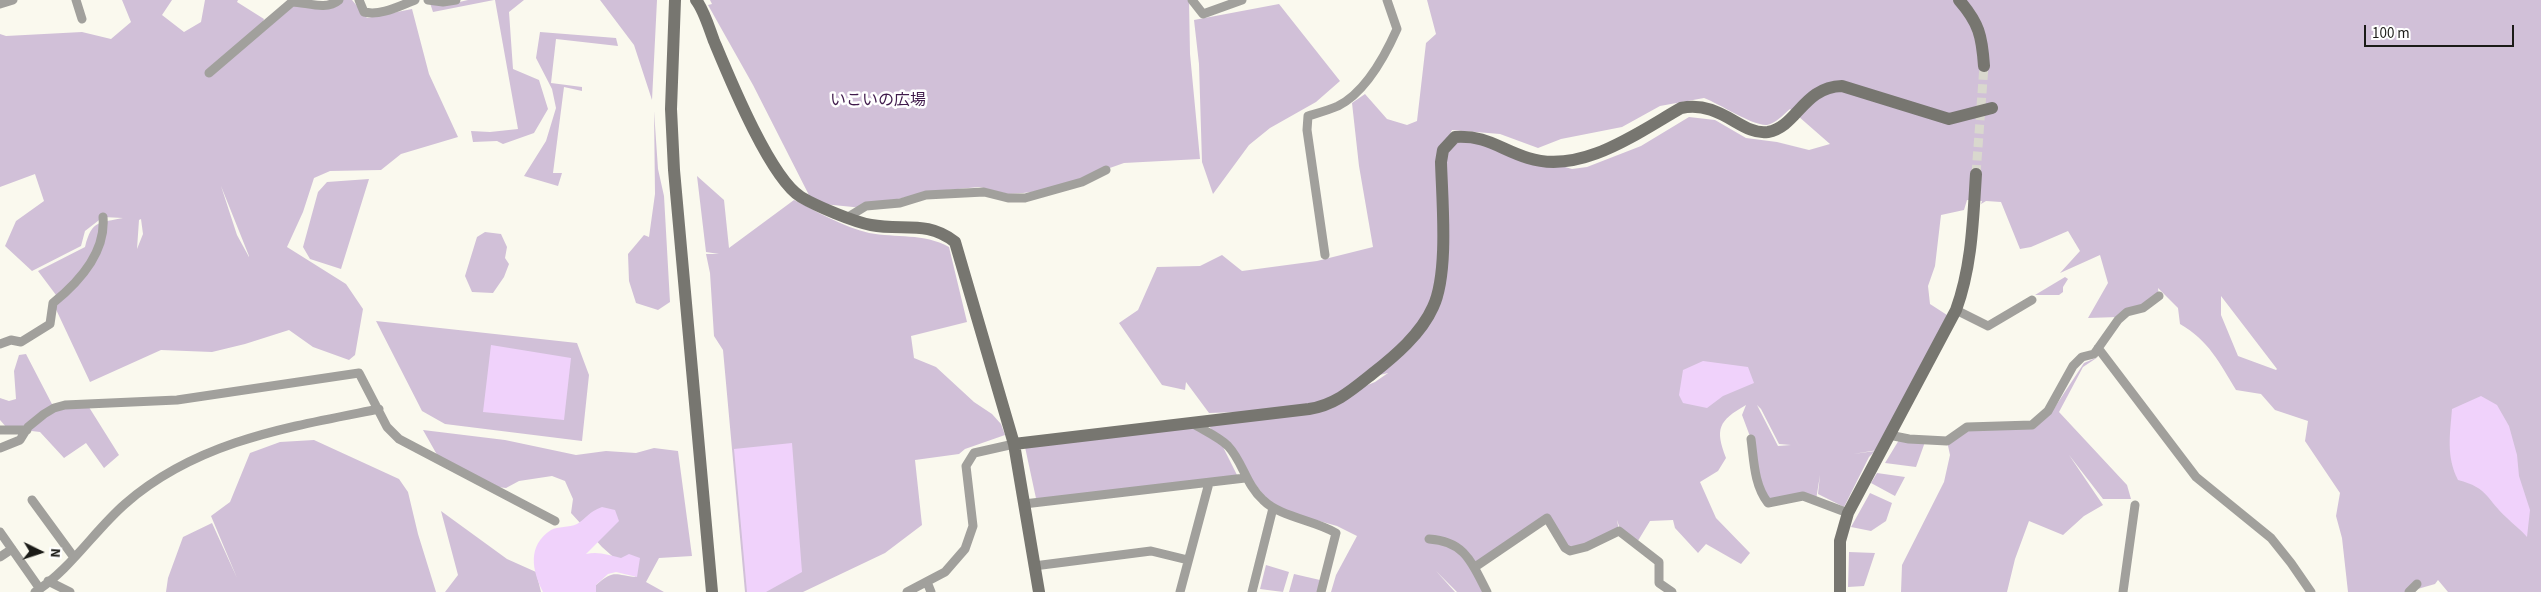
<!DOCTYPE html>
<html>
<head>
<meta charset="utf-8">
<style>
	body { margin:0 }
	#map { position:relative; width:2541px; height:592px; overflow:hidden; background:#faf9ee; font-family:"Source Sans 3",sans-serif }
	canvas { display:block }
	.north { position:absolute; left:15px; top:527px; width:50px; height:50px; -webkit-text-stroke:4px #fff; paint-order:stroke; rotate:94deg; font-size:14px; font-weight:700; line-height:20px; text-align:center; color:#1b1b17 }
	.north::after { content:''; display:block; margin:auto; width:18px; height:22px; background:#1b1b17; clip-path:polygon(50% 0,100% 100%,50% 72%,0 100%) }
	.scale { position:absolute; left:2364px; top:25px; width:150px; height:22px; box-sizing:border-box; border:2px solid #1b1b17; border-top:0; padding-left:6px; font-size:15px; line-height:18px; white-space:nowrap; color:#1b1b17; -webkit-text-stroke:4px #fff; paint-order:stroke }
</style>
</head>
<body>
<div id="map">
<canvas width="2541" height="592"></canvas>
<div class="north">N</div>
<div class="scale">100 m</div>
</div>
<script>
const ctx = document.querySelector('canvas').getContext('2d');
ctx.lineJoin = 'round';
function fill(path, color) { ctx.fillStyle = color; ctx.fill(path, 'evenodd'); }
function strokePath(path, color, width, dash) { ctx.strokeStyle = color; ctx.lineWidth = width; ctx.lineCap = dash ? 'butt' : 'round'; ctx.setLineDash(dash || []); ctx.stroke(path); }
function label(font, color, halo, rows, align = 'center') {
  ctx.font = font + ' "Source Sans 3","Noto Sans JP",sans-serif'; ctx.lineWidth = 5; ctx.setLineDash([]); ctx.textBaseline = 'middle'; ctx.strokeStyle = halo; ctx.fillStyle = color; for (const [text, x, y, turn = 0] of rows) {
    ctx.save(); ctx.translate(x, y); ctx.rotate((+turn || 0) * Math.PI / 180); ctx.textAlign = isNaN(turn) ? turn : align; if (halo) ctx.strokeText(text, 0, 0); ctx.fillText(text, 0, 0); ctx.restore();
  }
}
fill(new Path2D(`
	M122,0H172L162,15L184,32L201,22L205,0H238L237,2L264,19L259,32L292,2L316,5L330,0H352L367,18L412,9L429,74L458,137L401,154L381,170L330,171L314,178L303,212L287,247L346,284L363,309L355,355L349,360L313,347L289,330L245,344L212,352L161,350L90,382L53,303L56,295L38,271L85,247C92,219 100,223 123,218L103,217L85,231L81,246L32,271L5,246L16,221L44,201L35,174L0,187V34L6,36L82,32L111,39L131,22ZM221,186L249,256V257L237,235ZM141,219L143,234L137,249L139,220Z
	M468,0H494L433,12L430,3L446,5Z
	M495,0H524L509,12L513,69L539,80L548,109L534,133L503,144L497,141L473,142L471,131L490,132L518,129Z
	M600,0H657L652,100L634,45Z
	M710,0H1189L1190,54L1200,159L1124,163L1047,190L1023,193L1008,194L979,187L926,192L863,208L813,203L753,85L708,5L712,4Z
	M1427,0H2541V592H2448L2438,580L2435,584L2407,592H2348L2342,538L2336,516L2340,493L2305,441L2308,421L2275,410L2261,394L2236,390C2219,362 2209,341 2180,324L2178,308L2158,288L2159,296L2118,317L2088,318L2108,283L2100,255L2060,273L2080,251L2068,231L2031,247L2020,249L2001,202L1986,201L1981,204L1982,201L1967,200L1964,210L1941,215L1935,266L1928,286L1930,304L1947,315L1878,450L1853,454L1875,451L1869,457L1844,507L1818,494L1820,475L1816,500L1802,498L1768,503L1753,466L1751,439L1742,415L1746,405C1718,421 1715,429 1726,458L1718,471L1700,482L1716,518L1750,553L1741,564L1706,544L1698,553L1675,528L1673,520L1650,521L1636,544L1620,529L1617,520L1619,531L1571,553L1546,518L1476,566L1484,592H1457L1436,571L1455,592H1331L1336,575L1357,536L1337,526L1273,508L1239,462L1221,443L1239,479L1037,503L1025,447L1192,423L1219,439L1205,421L1239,412L1209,413L1186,382L1185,390L1162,385L1119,323L1138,310L1157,267L1200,266L1222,255L1242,271L1317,261L1373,247L1359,166L1352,103L1365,94L1387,119L1407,125L1417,121L1426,43L1436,34ZM1704,98C1720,104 1753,126 1767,125C1776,123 1783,115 1790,109L1830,144L1809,150L1777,142L1746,138L1715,120L1689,117L1641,146L1587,167L1572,169L1463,137L1440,156L1452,130L1500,134L1538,148L1561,139L1622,127L1660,106ZM2221,296L2277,369L2276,370L2238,356L2221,315ZM1388,373L1375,382L1309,409L1367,378ZM1757,405L1761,409L1779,444L1791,445L1778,446Z
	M1279,4L1340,81L1316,102L1270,128L1249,145L1213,194L1202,162L1199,64L1194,20Z
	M540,32L616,38L618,46L556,39L551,83L582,87V91L564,87L553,173H562L558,186L524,176L546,141L556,108L552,89L536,58Z
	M654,111L658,169L664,196L670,302L658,310L636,303L629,281L628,254L644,235L649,237L655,194Z
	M697,176L724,200L729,248L794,200C818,212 843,227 869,233C896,238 924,233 949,247L967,322L911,336L914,358L936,367L974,402L992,414L1001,424L1005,435L965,449L959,454L915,460L922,525L885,553L803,592H745L723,350L714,336L710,273L706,254H719L706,252Z
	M369,179L341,269L310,259L303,247L318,192L327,182Z
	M485,232L501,234L507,247L505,258L509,264L504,277L493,293L472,292L465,276L477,237Z
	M2065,277L2068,279L2063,287V292L2059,295H2035Z
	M376,321L577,343L589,375L582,441L445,424L422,411Z
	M26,354L54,408L87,404L119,455L104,468L86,443L64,458L40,432L7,428L0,420V398L9,401L16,399L14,371L19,355Z
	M2098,357L2083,367L2059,412L2127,485L2131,499H2103L2069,455L2103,505L2084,516L2063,535L2029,521L2015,559L2007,592H1901L1902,565L1944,482L1950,455L1947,441L1967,427L2032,425L2053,410L2084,363Z
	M423,430L505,440L576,455L606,451L636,453L654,448L678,451L692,556L659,558L646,582L664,592H596V585C614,569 615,575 636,577L602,547L571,513L573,499L565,481L552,476L519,481L506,488L488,486L440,460Z
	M314,440L399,479L408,492L418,534L436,592H166L168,578L183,537L212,523L237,578L211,516L230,502L250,453L280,442Z
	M1899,440L1925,442L1916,467L1885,463Z
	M1877,473L1905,477L1895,496L1871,483Z
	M1870,493L1892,503L1886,521L1871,531L1851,527Z
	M441,511L507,559L536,572L541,592H445L458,575Z
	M1849,552L1875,553L1864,586L1848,587Z
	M1266,565L1289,572L1283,592L1260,589Z
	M1294,574L1320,580L1317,592H1289Z`), '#d1c0d8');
fill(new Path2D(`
	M491,345L571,358L564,420L483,412Z
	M1703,361L1748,367L1754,383L1723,396L1707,408L1683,403L1679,395L1683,370Z
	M2481,396L2497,405L2509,426L2517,455L2519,476L2530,510L2527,537C2521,530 2514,525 2507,518C2486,499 2489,488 2458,480C2446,456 2450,435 2452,409Z
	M792,443L802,572L766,592H747L734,449Z
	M602,507L615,510L619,521L586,554C598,551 609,555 621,558L629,554L640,558L637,577L616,572L608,574L596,585V592H543C532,570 527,546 551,530C558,526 569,528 577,524C587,518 588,512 602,507Z`), '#f0d2fb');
strokePath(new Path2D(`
	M1976,174L1984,66`), '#d9d8ce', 9, [9, 4.5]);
strokePath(new Path2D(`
	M76,0L82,19
	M359,0L364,12C381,16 399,6 415,0
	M428,0L443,2L456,0
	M1192,0L1203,14L1242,0
	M0,4L13,0
	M209,73L292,2C306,2 326,11 339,0
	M848,217L866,206L900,203L926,195L984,192L1008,198H1025L1082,182L1106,170
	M1325,255L1307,130L1308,116C1318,113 1329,110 1338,106C1366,92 1385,56 1397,29L1387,0
	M1956,310L1988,326L2032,300
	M0,344L11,340L21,342L50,324L53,303C79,282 106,252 103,217
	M2098,348L2196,477L2271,538L2291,563L2311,592
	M1192,423C1203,430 1219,437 1228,446C1243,462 1246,485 1263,500C1280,517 1314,520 1336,533L1321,592
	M0,430H27
	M1889,435L1909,439L1947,441L1967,427L2032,425L2048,411L2073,366L2082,357L2094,354L2118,320L2127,312L2143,308L2159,296
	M1751,439C1754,461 1754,485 1768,503L1803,496L1848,513
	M0,448L20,440L28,427L44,414L54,408L65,405L177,400L359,373L387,427L399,439L555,521
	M32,500L73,556
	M1024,504L1245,478
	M0,532L40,589
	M1429,539C1465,541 1472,563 1487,592
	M0,557L12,549
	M1034,566L1151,551L1188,560
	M1475,567L1547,518L1565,548L1570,551L1586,547L1619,531L1659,562V583L1672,592
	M48,581L70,592
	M927,582L931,592
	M35,592C70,570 94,531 125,504C197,441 289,427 379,409
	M907,592L945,572L965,549L973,526L966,466L974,453L1014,444
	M1180,592L1209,483
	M1252,592L1273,508
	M2123,592L2135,505
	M2409,592L2417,584`), '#a1a09c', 9);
strokePath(new Path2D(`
	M675,0L671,109L674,170L712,592
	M696,0C704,10 709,28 714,41C729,77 770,178 801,197C816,206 854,222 871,225C903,231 927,220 955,242L1014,444L1039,592
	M1959,0C1979,23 1982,36 1984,66
	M1014,444L1309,409C1335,405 1352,390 1372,374C1395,356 1421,334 1433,307C1449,273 1442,200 1441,162L1443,150L1455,137C1487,135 1499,149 1528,158C1581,175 1637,133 1681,108C1722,100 1741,136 1768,132C1797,127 1803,87 1842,86L1949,119L1992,108
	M1840,592V541L1848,513L1956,310C1972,266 1973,220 1976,174`), '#777670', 12);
label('16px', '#401b4c', '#fff', [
	["いこいの広場",878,101]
]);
</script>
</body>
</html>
